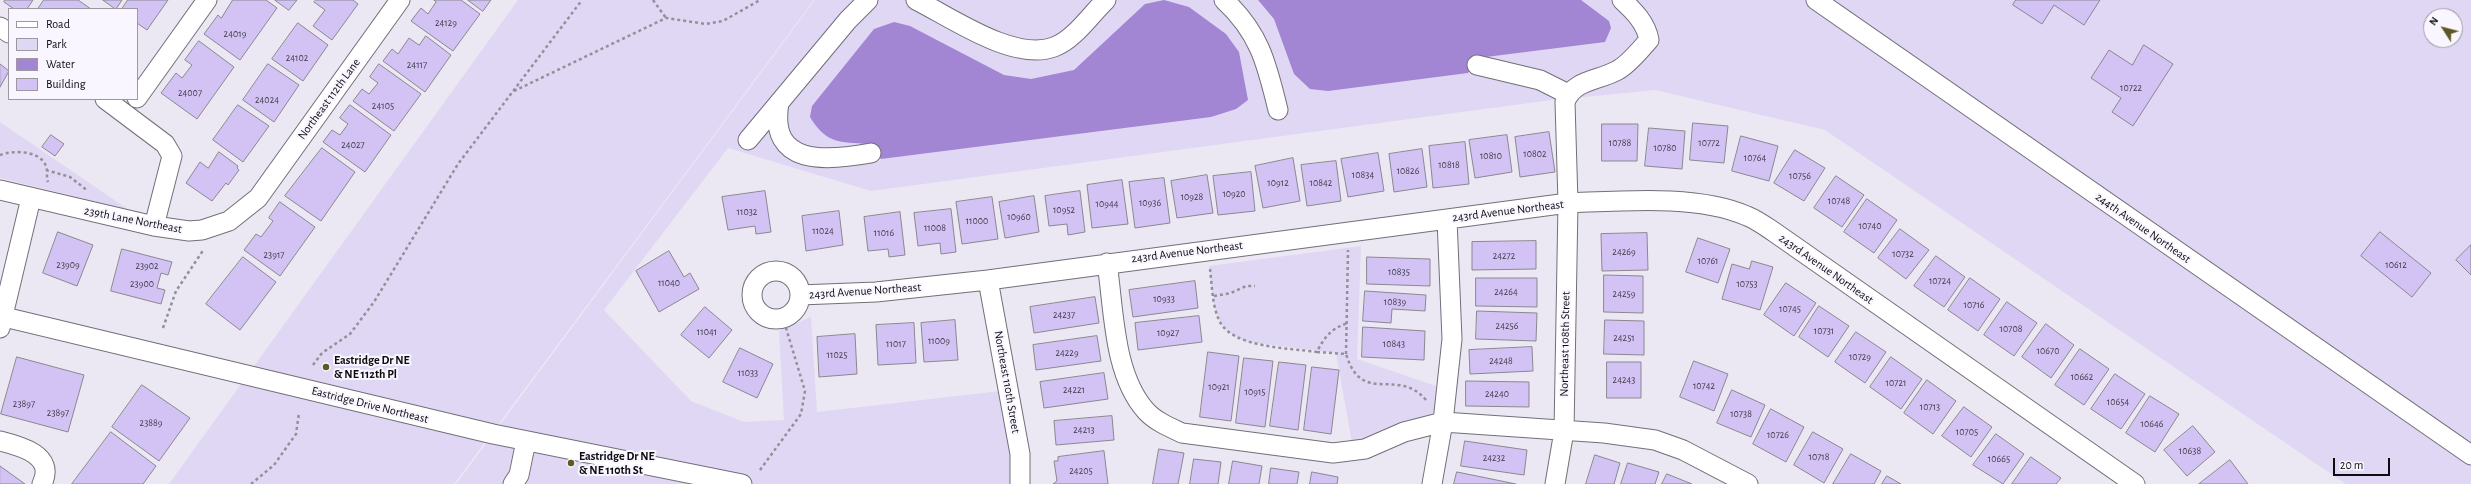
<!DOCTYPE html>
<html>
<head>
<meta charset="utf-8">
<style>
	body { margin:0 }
	#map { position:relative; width:2471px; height:484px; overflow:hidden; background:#ebe8f3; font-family:"Alegreya Sans",sans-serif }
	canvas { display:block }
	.legend { position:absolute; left:8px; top:8px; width:130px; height:92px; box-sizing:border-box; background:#f9f6ff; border:1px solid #9b989f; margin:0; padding:5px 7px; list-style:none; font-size:12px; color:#0d0c0f }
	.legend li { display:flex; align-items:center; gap:8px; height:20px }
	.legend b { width:20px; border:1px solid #9b989f }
	.north { position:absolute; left:2423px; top:8px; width:40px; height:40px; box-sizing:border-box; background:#f9f6ff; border:1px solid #9b989f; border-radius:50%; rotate:306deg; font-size:11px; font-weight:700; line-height:16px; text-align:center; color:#0d0c0f }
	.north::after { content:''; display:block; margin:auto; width:14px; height:18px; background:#5e5825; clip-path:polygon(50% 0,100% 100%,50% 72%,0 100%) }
	.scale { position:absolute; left:2333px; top:458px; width:57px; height:18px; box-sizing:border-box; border:2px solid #0d0c0f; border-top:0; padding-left:5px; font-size:12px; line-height:14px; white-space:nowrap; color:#0d0c0f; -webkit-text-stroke:3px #f9f6ff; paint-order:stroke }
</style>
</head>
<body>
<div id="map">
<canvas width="2471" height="484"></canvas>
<ul class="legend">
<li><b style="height:5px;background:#fff"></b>Road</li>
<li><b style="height:11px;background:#e0d7f4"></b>Park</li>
<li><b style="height:11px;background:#a286d3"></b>Water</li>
<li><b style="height:11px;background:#d3c3f4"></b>Building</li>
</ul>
<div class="north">N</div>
<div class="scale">20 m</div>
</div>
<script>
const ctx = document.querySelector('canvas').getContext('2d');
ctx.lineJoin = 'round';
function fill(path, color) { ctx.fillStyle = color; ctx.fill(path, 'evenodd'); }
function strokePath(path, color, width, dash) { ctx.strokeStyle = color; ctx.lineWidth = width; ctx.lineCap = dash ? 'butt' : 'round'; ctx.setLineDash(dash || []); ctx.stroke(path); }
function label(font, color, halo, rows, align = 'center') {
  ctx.font = font + ' "Alegreya Sans",sans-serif'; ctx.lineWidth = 4; ctx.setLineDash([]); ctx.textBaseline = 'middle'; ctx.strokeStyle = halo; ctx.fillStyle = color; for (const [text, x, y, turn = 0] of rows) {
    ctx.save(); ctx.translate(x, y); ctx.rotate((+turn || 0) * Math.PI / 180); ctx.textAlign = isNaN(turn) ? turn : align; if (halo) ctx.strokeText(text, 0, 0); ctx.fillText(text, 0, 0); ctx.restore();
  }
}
fill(new Path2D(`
	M518,0H814L454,484H169Z
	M815,0H2471V484H2346L1825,130L1655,90L1544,101L871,191L728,148L604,310L691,401L744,422L784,420L779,331L811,317L817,412L1009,390L1017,484H456ZM2431,16H2455V40H2431Z
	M0,122L129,210L0,178Z
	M1361,246L1357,359L1436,386C1436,393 1438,407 1433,413C1427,420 1417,418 1410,421C1390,427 1373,439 1352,443L1336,353L1249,342C1210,330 1214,301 1209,266Z`), '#e0d7f4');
fill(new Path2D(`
	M1164,0L1189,7L1226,34L1239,52L1248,100L1236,109L1211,117L881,159L868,144C840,142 826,144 810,117L812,106L874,29L894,22L910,26L1004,75L1031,79L1074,70L1145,4Z
	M1258,0H1581L1609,21L1611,28L1605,42L1478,58L1468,73L1328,91L1310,89L1294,74L1274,19Z`), '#a286d3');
const building = new Path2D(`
	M5,0H33L27,9H14L4,2Z
	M44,0H78L91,9H38Z
	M103,0H122L116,9Z
	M128,0H168L147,30L137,23V9H122Z
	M233,0H266L277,8L240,60L204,34L218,15L221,18Z
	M275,0H297L289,10Z
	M316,0H353L358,4L332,40L313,26L325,10L314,2Z
	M434,0H461L480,14L453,51L411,21L421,8L428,14L436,2Z
	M468,0H491L483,11Z
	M2016,0H2100L2084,25L2054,5L2042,24L2013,5Z
	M298,23L328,45L303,81L272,59Z
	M426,36L451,55L425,92L383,61L392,49L398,54L409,38L419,45Z
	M199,41L234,67L197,119L161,93L176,73L182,78L192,65L185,60Z
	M2144,45L2173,64L2133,126L2112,112L2121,98L2091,78L2109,50L2132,65Z
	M0,64L9,71L0,87Z
	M268,64L299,85L274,122L243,100Z
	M379,64L421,94L394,131L353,101L362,89L369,94L378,83L370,77Z
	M238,105L269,126L243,162L213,140Z
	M350,105L391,135L365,172L323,142L332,130L340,135L348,124L340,118Z
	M1693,123L1728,126L1724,163L1690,160Z
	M1602,124H1638L1637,161H1602Z
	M1649,128L1685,131L1682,169L1645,166Z
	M1549,132L1555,172L1520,177L1515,137Z
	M51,135L64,144L55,156L42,147Z
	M1507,135L1512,172L1475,178L1469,140Z
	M1741,136L1778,146L1769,181L1732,171Z
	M1465,142L1469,184L1433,188L1429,146Z
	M322,148L355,172L321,221L285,196Z
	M1422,149L1427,187L1394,192L1389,154Z
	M1795,150L1825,168L1804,201L1774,183Z
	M219,152L238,166L237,168L239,170L228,185L226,183L212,201L186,183L200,162L208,168Z
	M1378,153L1384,191L1348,197L1341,159Z
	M1293,158L1300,201L1263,208L1255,166Z
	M1336,161L1341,201L1307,206L1301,165Z
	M1251,172L1255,211L1218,215L1213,176Z
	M1207,175L1213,213L1177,218L1171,181Z
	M1836,176L1864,195L1842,227L1814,208Z
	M1164,178L1170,223L1135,228L1129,182Z
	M1122,180L1128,224L1092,228L1087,185Z
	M765,191L771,232L756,234L755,226L728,230L722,197Z
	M1080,191L1085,232L1068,235L1067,224L1049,226L1045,196Z
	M1034,196L1039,232L1005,238L999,202Z
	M992,197L998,239L962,244L956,202Z
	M1867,199L1897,220L1874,253L1844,232Z
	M280,202L315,227L280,276L244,250L256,234L261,237L273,221L269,218Z
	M951,209L956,252L941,254L940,243L918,246L914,213Z
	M839,211L843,245L806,251L802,216Z
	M900,212L905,255L889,257L888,249L868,251L864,217Z
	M1900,229L1929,250L1906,279L1878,258Z
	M58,232L93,245L77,286L43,273Z
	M2380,232L2431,273L2412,297L2361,256Z
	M1647,233L1648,270L1602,271L1601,234Z
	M1698,238L1730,249L1718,283L1686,272Z
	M1536,241V269L1472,270V242Z
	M2471,245V275L2456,260Z
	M122,249L172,262L168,275L161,273L157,288L165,290L161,304L111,291Z
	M669,251L684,277L690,273L699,289L659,312L636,271Z
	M1936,256L1965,277L1944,307L1914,286Z
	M243,257L276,282L240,330L206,304Z
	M1367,257L1430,259V286L1367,284Z
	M1752,261L1773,267L1760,310L1722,299L1732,264L1749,269Z
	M1604,275L1643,276V313L1604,312Z
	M1476,278H1537V307L1476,306Z
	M1970,278L2000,299L1978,331L1948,310Z
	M1195,281L1198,308L1133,317L1129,290Z
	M1786,283L1816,303L1794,336L1764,315Z
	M1365,291L1426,295L1425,311L1392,309L1391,323L1363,321Z
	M1095,297L1099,323L1034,333L1030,307Z
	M2007,302L2037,323L2014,356L1984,335Z
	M1819,306L1849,326L1828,357L1799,337Z
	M705,307L732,330L709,358L681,335Z
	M1477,311L1537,313L1536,341L1476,339Z
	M1199,316L1202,342L1138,350L1135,323Z
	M955,320L958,360L924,362L921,323Z
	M1605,320L1644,321V355L1604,354Z
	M914,323L916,363L878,365L876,325Z
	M2046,324L2074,345L2051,378L2022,357Z
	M1363,327L1425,331L1424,360L1362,357Z
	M1856,332L1886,352L1865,383L1835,362Z
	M855,334L857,374L819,377L817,337Z
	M1097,336L1101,361L1036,370L1033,345Z
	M1532,347L1533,371L1470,374L1469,350Z
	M740,348L773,364L757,398L723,382Z
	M2080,349L2109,369L2084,405L2055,385Z
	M1208,352L1239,356L1231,421L1200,417Z
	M17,357L84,375L68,432L1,414Z
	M1891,357L1922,379L1901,409L1870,387Z
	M1244,358L1273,361L1265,427L1236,423Z
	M1694,361L1728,374L1714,411L1680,397Z
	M1279,362L1306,365L1298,430L1270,426Z
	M1607,362H1641V398H1607Z
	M1312,367L1339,370L1331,434L1304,430Z
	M1104,373L1108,399L1044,408L1040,382Z
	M2115,374L2145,394L2121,429L2091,409Z
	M1927,380L1956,401L1933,434L1904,413Z
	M1466,381L1529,382V407L1466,406Z
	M142,385L190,418L159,461L112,427Z
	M1732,390L1765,405L1751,437L1717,423Z
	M2150,396L2179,414L2155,452L2126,433Z
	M1964,407L1992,427L1971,457L1942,436Z
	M1771,409L1804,427L1786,462L1753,444Z
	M1112,416L1114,440L1056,445L1054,421Z
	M2193,426L2215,452L2187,476L2164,450Z
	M111,432L156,466L143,484H72Z
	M1813,432L1843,449L1824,483L1794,465Z
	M1996,434L2024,454L2003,484L1973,465Z
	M1465,441L1527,450L1524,475L1461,466Z
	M1159,449L1184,453L1178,484H1153Z
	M1104,451L1108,484H1053L1057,481L1054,461H1058V457Z
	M1851,454L1881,471L1874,484H1833Z
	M1595,455L1620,463L1614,484H1586Z
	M2031,457L2061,478L2056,484H2012Z
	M1194,459L1221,462L1218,484H1190Z
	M2230,460L2248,484H2199Z
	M1233,461L1262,466L1259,484H1229Z
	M1628,463L1659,472L1655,484H1621Z
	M0,466L25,484H0Z
	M1271,468L1299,472L1297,484H1269Z
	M1312,472L1338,477L1337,484H1310Z
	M1457,472L1516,484H1454Z
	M1667,474L1692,484H1662Z
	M1887,476L1901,484H1882Z`);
fill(building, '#d3c3f4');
strokePath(building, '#8a8790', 1);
const minor = new Path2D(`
	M916,0C952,18 1014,62 1054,47C1074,40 1091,14 1106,0
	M1224,0C1260,33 1267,65 1278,110
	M1816,0L2471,455
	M0,27L9,33
	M1477,65L1540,80L1568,94
	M137,98L207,0
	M105,99L165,144L172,156L154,226
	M779,103C768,167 827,161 871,153
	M748,140L848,20L868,0
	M0,190L154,226L189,231L202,230L229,221L258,198L400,0
	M1107,263C1114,309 1113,374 1146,411C1155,421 1169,427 1182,433L1333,453L1365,449L1404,432L1443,422L1604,433L1655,440L1683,450L1748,484
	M752 295a24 24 0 1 1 48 0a24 24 0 1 1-48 0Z
	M988,280L1020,454V484
	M800,295L876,292L988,280L1568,203C1621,201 1698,194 1747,216C1757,220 1765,226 1774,232L2135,484
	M0,316L493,434L742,484
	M0,328L31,198
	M0,441C20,446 56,455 42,484
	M513,484L519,475L526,441
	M1432,484L1443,422L1452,339L1447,219
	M1555,484L1564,431L1568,203L1565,102C1574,79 1599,81 1618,70C1629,64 1640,50 1649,40C1646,23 1634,11 1622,0`);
strokePath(minor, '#726f79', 21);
strokePath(new Path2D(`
	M653,0L666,18
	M514,91L666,18L706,24L723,21L760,0
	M0,155C13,150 40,150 46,166C48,171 46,177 48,182
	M46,170L70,177L88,191
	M1210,269C1212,285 1212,305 1219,320C1231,348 1290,348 1317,352C1324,337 1332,328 1348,323
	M1214,296L1231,293L1246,286H1255
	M163,328L176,291L204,249
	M1317,352L1346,354C1362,407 1397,366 1426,400
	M1346,354L1348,250
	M313,365L322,353L350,334L374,302L458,164L582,0
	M760,470L801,414L805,391L783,318
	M251,484L274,465L296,434L299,413`), '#929098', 2.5, [3, 3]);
strokePath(minor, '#fff', 19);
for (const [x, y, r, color] of [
	[326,367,4,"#5e5825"],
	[571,463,4,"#5e5825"]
]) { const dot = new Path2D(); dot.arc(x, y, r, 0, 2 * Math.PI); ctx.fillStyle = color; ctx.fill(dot); strokePath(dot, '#f9f6ff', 1.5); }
label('10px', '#3e3a48', null, [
	["24129",446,23],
	["24019",235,34],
	["24102",297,58],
	["24117",417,65],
	["10722",2131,88],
	["24007",190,93],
	["24024",267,100],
	["24105",383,106],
	["10788",1620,143],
	["10772",1709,143],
	["24027",353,145],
	["10780",1665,148],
	["10802",1535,154],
	["10810",1491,156],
	["10764",1755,158],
	["10818",1449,165],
	["10826",1408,171],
	["10834",1363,175],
	["10756",1800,176],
	["10912",1278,183],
	["10842",1321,183],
	["10920",1234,194],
	["10928",1192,197],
	["10748",1839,201],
	["10936",1150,203],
	["10944",1107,204],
	["10952",1064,210],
	["11032",747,212],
	["10960",1019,217],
	["11000",977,221],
	["10740",1870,226],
	["11008",935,228],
	["11024",823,231],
	["11016",884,233],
	["24269",1624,252],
	["10732",1903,254],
	["23917",274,255],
	["24272",1504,256],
	["10761",1708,261],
	["23909",68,265],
	["10612",2396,265],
	["23902",147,266],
	["10835",1399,272],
	["10724",1940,281],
	["11040",669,283],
	["23900",142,284],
	["10753",1747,284],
	["24264",1506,292],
	["24259",1624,294],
	["10933",1164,299],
	["10839",1395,302],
	["10716",1974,305],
	["10745",1790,309],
	["24237",1064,315],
	["24256",1507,326],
	["10708",2011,329],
	["10731",1824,331],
	["11041",707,332],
	["10927",1168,333],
	["24251",1624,338],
	["11009",939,341],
	["11017",896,344],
	["10843",1394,344],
	["10670",2048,351],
	["24229",1067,353],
	["11025",837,355],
	["10729",1860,357],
	["24248",1501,361],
	["11033",748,373],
	["10662",2082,377],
	["24243",1624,380],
	["10721",1896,383],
	["10742",1704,386],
	["10921",1219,387],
	["24221",1074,390],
	["10915",1255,392],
	["24240",1497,394],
	["10654",2118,402],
	["23897",24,404],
	["10713",1930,407],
	["23897",58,413],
	["10738",1741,414],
	["23889",151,423],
	["10646",2152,424],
	["24213",1084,430],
	["10705",1967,432],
	["10726",1778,435],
	["10638",2190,451],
	["10718",1819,457],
	["24232",1494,458],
	["10665",1999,459],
	["24205",1081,471]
]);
label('12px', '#0d0c0f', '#f9f6ff', [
	["Northeast 112th Lane",329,99,-54],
	["243rd Avenue Northeast",1508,211,-7],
	["239th Lane Northeast",133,220,11],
	["244th Avenue Northeast",2143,228,35],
	["243rd Avenue Northeast",1187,252,-7],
	["243rd Avenue Northeast",1826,269,35],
	["243rd Avenue Northeast",865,291,-4],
	["Northeast 108th Street",1565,344,-89],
	["Northeast 110th Street",1007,382,80],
	["Eastridge Drive Northeast",370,405,14]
]);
label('bold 12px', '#0d0c0f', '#f9f6ff', [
	["Eastridge Dr NE",334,360],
	["& NE 112th Pl",334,374],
	["Eastridge Dr NE",579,456],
	["& NE 110th St",579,470]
], 'left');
</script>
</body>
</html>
